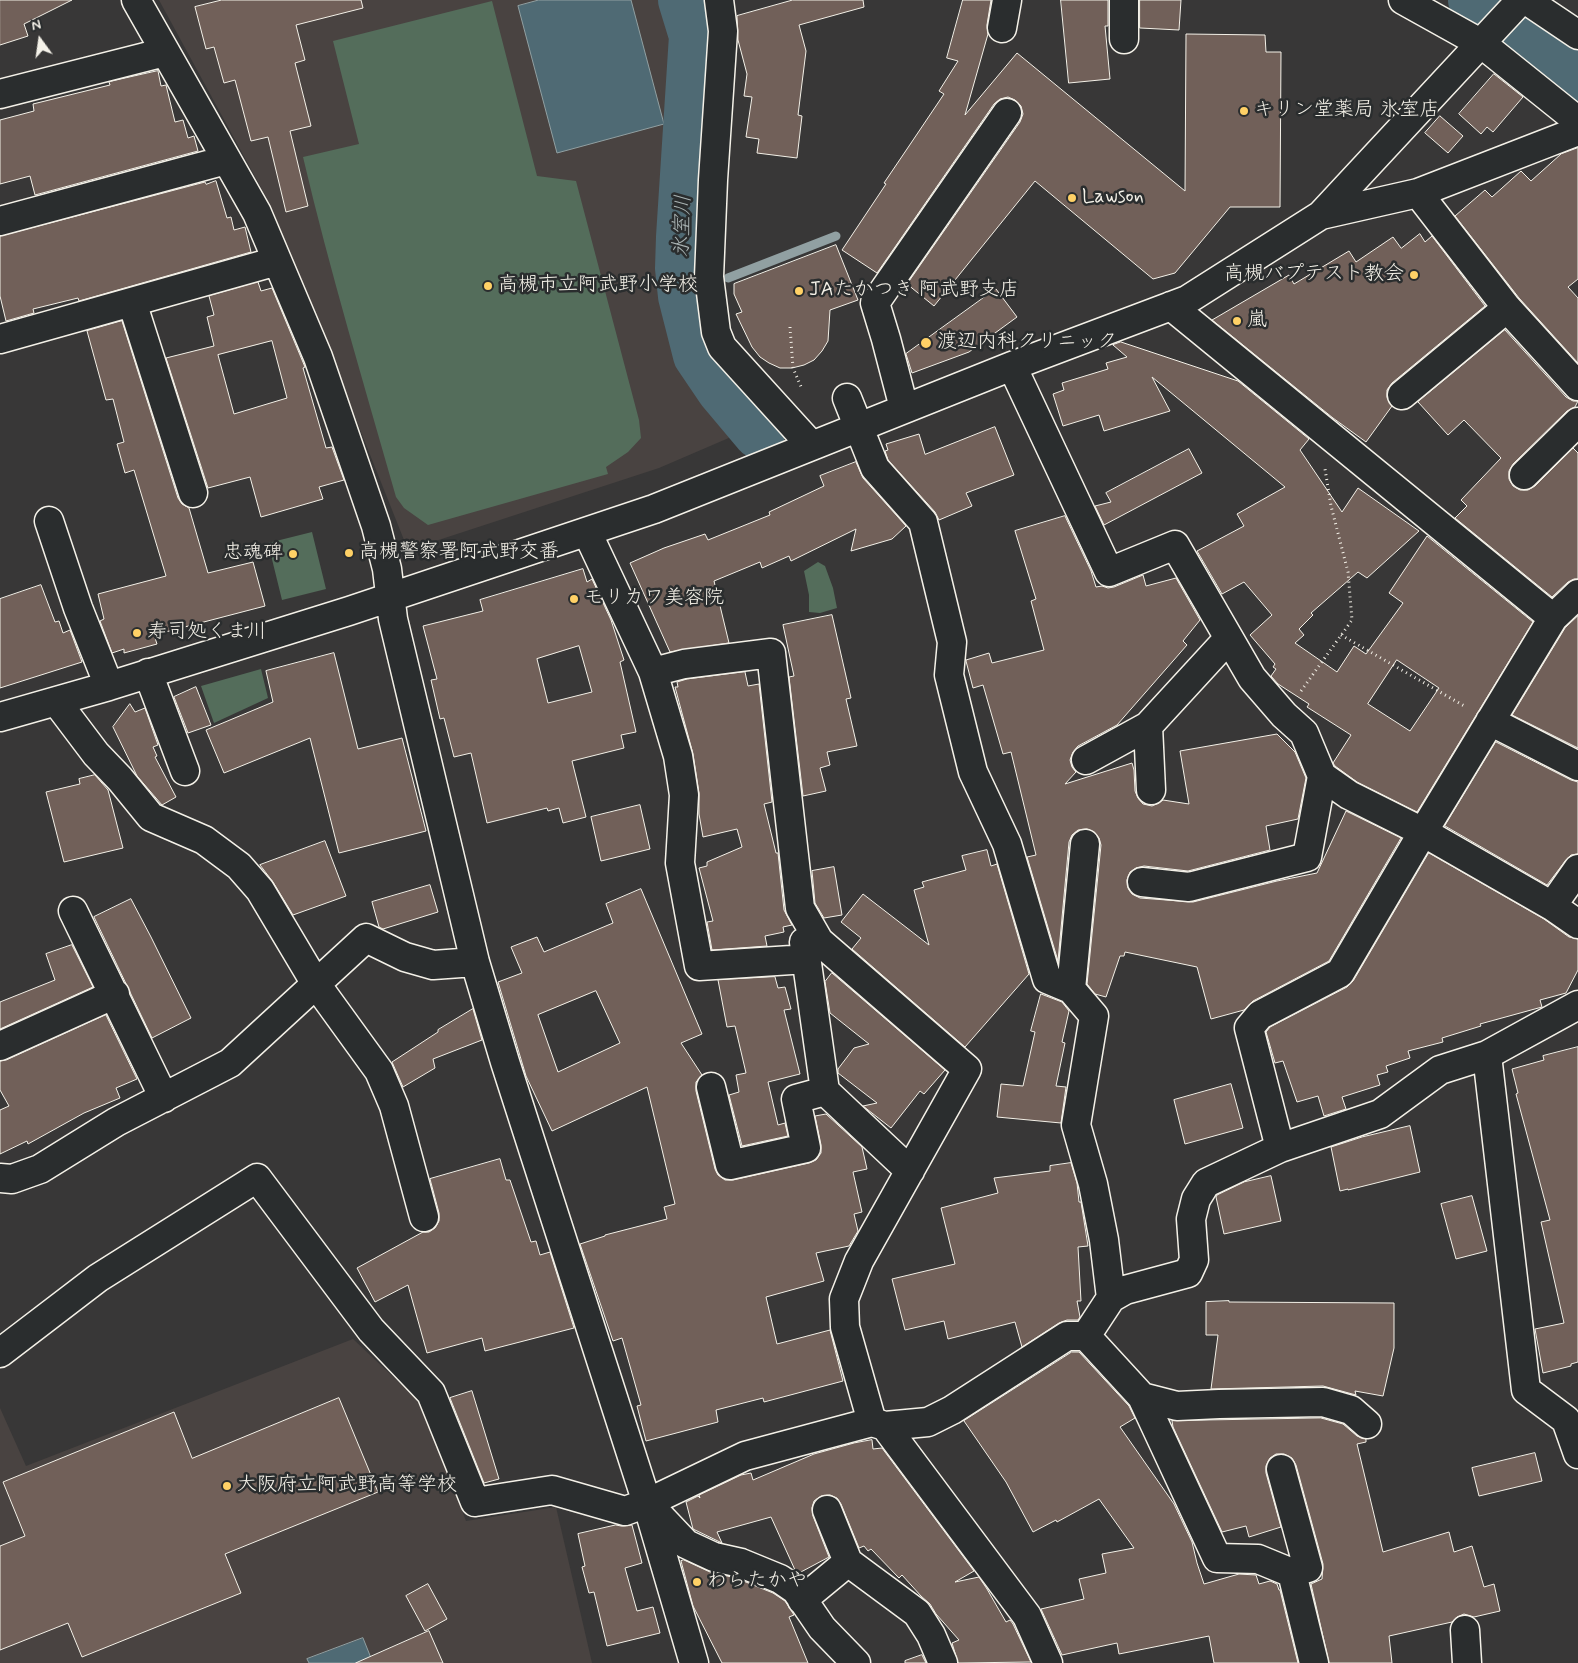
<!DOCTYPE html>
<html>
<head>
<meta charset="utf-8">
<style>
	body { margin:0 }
	#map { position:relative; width:1578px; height:1663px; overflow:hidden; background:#383737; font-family:Mynerve,sans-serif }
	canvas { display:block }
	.north { position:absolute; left:15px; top:15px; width:50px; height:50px; -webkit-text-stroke:4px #2a2d2e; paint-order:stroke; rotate:346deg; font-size:14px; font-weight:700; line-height:20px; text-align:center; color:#f4f1e8 }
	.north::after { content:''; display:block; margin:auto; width:18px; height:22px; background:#f4f1e8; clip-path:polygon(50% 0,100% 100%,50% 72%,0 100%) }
</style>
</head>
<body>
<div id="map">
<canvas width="1578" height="1663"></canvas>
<div class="north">N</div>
</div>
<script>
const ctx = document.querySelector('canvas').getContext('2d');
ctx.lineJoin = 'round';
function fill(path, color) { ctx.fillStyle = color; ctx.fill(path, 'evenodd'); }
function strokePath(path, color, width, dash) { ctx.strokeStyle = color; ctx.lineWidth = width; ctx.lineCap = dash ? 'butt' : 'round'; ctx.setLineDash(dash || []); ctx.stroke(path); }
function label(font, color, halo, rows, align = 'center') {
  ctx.font = font + ' Mynerve,"Klee One",sans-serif'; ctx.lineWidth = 5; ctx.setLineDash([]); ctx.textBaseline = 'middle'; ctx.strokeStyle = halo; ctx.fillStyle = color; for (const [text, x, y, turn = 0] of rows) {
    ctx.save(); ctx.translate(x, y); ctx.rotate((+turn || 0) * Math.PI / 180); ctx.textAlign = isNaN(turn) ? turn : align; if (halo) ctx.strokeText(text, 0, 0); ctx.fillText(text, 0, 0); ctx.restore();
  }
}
fill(new Path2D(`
	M159,0H675L683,16L686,29L687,46L670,274L690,356L717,397L745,431L659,468L408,550L271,206Z
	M353,1339L421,1403L466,1521L556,1507L592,1663H0V1408L26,1466Z`), '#494341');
fill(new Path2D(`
	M492,1L537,176L576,181L639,420L641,438L628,452L606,467L608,474L428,525L404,508L396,497C364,384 330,272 303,157L359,144L333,41Z
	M312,532L326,589L282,600L268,543Z
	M818,562L825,566L833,588L837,608L820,613L809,612V595L804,571Z
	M261,669L268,698L214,723L201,686Z`), '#546d5b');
const water = new Path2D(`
	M539,0H631L664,124L557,153L518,6Z
	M363,1638L373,1663H309L307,1659Z`);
fill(water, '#4f6a74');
strokePath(water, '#91a0a2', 1);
strokePath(new Path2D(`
	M728,278L836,236`), '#91a0a2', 9);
strokePath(new Path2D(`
	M684,0L695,36L682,237L681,268L684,296L699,355L722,389L759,433
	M1474,0L1529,37L1578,77`), '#4f6a74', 52);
const building = new Path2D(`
	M0,0H72L24,24L28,36L0,45Z
	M222,0H361L363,8L296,25L305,60L295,63L311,126L290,131L308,206L286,212L268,137L251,141L235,80L224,83L214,47L206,49L195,7Z
	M793,0H863L864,7L799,25L806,51L798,115L802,116L797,158L757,153L759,139L746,137L752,97L744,96L747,74L738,40L737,16Z
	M963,0H991L987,25L988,34L965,115L1017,53L1185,191L1186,34L1265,35L1266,52H1281L1280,207H1230L1175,273L1153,279L1035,181L934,306L907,284L1020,122L1023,114L1021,106L1015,100L1008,97L1000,99L994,104L877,273L842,250L886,184L884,183L907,149L944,94L939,91L958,61L947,58Z
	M1061,0H1108V26H1105L1110,79L1069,83Z
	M1140,0H1181L1179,30L1140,28Z
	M158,71L161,86L166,85L175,122L183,120L188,138L194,136L198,151L35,195L30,176L0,184V120L34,111L33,104L110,85L109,82Z
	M1494,74L1523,97L1493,132L1487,127L1481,134L1459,114Z
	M1440,116L1463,136L1448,153L1425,133Z
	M1578,148V279L1568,287L1578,298V363L1519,298L1455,216L1485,190L1492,197L1521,171L1531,181L1561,154Z
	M216,181L227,218L231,217L234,230L245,227L251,252L79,301L78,298L33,309L34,313L6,321L0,296V236L205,182L206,184Z
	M1420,234L1425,242L1432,236L1485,306L1392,383L1387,390V397L1392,406L1366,442L1333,418L1212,320L1289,275L1294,284L1349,251L1356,262L1393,237L1401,248Z
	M836,245L858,300L830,310L828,341L822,351L814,360L804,365L792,368H780L769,363L760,357L752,347L736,314L742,312L734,294V284Z
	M258,282L261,291L272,288L305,367L303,368L326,448L332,447L344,480L319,487L323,499L261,517L250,477L208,488L166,358L214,346L207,317L214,315L209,296ZM272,341L287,398L234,414L218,355Z
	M996,289L1017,317L969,352L912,373L906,354Z
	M122,321L178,498L182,504L189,508L208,573L253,562L265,606L154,635L157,644L124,653V649L112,653L100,621L104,619L98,594L166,576L134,470L125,473L117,444L124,442L113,399L106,400L87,331Z
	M1505,330L1566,397L1573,401H1578L1575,407L1567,411L1513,464L1509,471V479L1513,486L1520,490H1528L1535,486L1573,448L1578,453V579H1574L1568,582L1552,597L1455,518L1467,506L1461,500L1501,458L1464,420L1448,435L1418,402Z
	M1121,342L1238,381L1309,439L1300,450L1342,512L1358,488L1419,531L1367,578L1358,572L1311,613L1313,615L1299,629L1304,635L1295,643L1337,672L1354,646L1366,654L1403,603L1389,593L1427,536L1533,622L1417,812L1357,782L1335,766L1333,763L1351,735L1307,707L1309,704L1278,684L1271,676L1276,669L1273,667L1275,664L1250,635L1272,615L1244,582L1222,594L1197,551L1244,526L1237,514L1285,487L1152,377L1170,411L1104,431L1099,415L1063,426L1053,394L1064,390L1062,383L1108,369L1106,363L1127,357L1113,345ZM1397,660L1439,688L1410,731L1368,704Z
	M995,427L1014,475L966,493L972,506L939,520L935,512L888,460L885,451L888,450L886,444L919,434L925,454Z
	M1189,449L1202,473L1104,525L1095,506L1111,502L1106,493Z
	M856,462L863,478L906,526L892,539L851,551L856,529L791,561L789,556L762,568L760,562L714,581L729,643L670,652L630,563L664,548L705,534L708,540L770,515L769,512L824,486L820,476Z
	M1065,516L1091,571L1096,587L1102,586L1108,588L1114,587L1143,575L1146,586L1176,578L1200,620L1183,641L1187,645L1117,725L1078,746L1073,752L1070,760L1072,767L1076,772L1065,784L1132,763L1134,770L1135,791L1138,798L1143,804L1152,806L1159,803L1163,800L1189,804L1180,751L1277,734L1295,752L1306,778L1298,819L1266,826L1270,850L1188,871L1144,866L1136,868L1130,872L1127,880L1128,888L1132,894L1140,898L1193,902L1277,881L1317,873L1346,811L1401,838L1329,961L1253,1001L1244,1010L1211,1019L1197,967L1125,952L1124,956H1120L1106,997L1095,994L1087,984L1101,845L1099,838L1094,832L1087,829L1078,830L1072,835L1069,842L1058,961L1027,857L1036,855L1011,752L1003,754L983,685L973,688L966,661V660L989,653L992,663L1044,650L1031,601L1036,599L1015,531Z
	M583,569L587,582L592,579L611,620L624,660L620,662L636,732L621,735L624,748L572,761L586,817L563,823L559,808L548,811L547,808L487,823L471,753L454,757L444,718L440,719L431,680L437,679L423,626L483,611L480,600ZM579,646L592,692L548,703L537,659Z
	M41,585L55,622L59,621L63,633L70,630L82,662L0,688V599Z
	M832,615L851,698L846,699L857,746L827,752L830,765L820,768L826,791L803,796L789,677L794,676L783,625Z
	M1578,616V748L1512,715L1565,628Z
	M334,653L358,749L402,738L426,831L339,853L310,738L224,773L206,730L273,702L266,671Z
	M745,672L748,686L759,684L772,802L764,804L776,853H778L784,910L792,925L783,927L784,932L765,936L767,946L712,950L707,922L713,921L699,868L707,866V862L742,847L737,829L703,837L699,814V793L693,754L675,687H678L677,682L687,679Z
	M196,687L211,725L188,733L174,697Z
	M130,704L135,712L145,708L158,745L153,747L157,756L155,757L176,797L162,805L137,776L113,727Z
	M1496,742L1571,780L1578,782V854L1571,855L1566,860L1547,885L1445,826Z
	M95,775L108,790L123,848L64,862L46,792L80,784L79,779Z
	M640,805L650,849L601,861L591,817Z
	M325,841L346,896L293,915L273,882L260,865Z
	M987,850L991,866L997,864L1029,974L965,1047L852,949L861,938L841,922L863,894L929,945L914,890L924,887L922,882L966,870L962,856Z
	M1429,853L1544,919L1569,937L1578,939V970L1566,993L1540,1000L1542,1007L1480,1024L1481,1026L1442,1038L1443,1042L1408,1051L1410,1058L1386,1066L1388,1072L1377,1075L1380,1085L1342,1097L1346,1109L1324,1116L1318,1096L1297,1102L1283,1061L1275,1063L1266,1032L1270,1027L1347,987L1353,981Z
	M834,867L842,915L824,918L815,903L812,871Z
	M430,885L438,912L383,929L379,927L372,902Z
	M641,889L702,1034L681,1043L702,1075L696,1082V1091L715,1169L718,1175L725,1180H733L809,1163L816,1160L821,1153V1145L815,1116L826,1114L862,1147L867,1169L853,1172L862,1212L854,1214L858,1231L849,1246L816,1253L824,1281L766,1297L777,1344L830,1330L843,1381L764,1402L763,1398L716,1410L718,1422L646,1441L637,1406L641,1405L622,1338L613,1341L580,1244L605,1236V1235L667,1219L664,1207L675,1204L647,1087L552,1131L526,1076L498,982L522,973L511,947L537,937L544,952L613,923L606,904ZM596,991L620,1043L558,1072L538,1015Z
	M131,899L151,937L191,1018L152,1038L94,917Z
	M72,945L93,987L0,1029V1002L55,980L46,954Z
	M832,973L945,1070L924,1094L920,1091L891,1128L863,1106L877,1103L838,1073V1069L854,1048L869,1044L830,1013L825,982Z
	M775,977L778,988L785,987L791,1009L784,1010L800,1074L768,1082L778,1125L785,1123L788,1136L742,1146L729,1095L739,1092L736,1075L746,1073L735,1026L727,1027L718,980Z
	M1041,994L1062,1002L1069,1011L1062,1042L1065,1043L1056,1086L1066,1087L1061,1123L997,1117L1001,1084L1023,1086L1035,1032L1031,1031Z
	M473,1009L482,1040L433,1059L435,1068L403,1087L392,1062L438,1032V1030Z
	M106,1015L137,1079L116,1088L120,1098L84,1113L28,1144L27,1141L0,1154V1110L9,1106L0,1090V1061L6,1060Z
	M1578,1047V1362L1571,1364V1366L1543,1373L1535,1329L1564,1323L1541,1222L1550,1220L1516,1094L1518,1093L1512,1069L1544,1060L1543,1056Z
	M1231,1084L1243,1128L1185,1144L1174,1100Z
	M1410,1126L1420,1172L1348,1190V1189L1340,1191L1331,1147L1362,1137Z
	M500,1159L506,1180H510L531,1242L536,1241L540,1255L550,1252L574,1328L485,1351L482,1338L427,1353L408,1285L375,1302L357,1268L423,1232H429L435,1228L439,1221V1213L430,1179Z
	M1071,1163L1077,1183L1079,1202H1081L1088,1246L1078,1247L1081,1301H1077L1080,1317L1078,1320H1067L1059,1323L1022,1347L1015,1322L948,1339L944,1321L905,1330L892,1279L955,1264L941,1208L998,1193L994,1178L1050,1171V1166Z
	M1271,1176L1281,1221L1224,1234L1216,1197L1217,1195L1244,1182Z
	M1472,1196L1487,1251L1456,1259L1441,1204Z
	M1229,1301V1302L1394,1303V1348L1383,1396L1355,1391L1356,1395L1323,1386L1211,1389L1218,1335H1206V1302Z
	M1072,1352H1079L1129,1406L1135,1418L1120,1427L1174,1504L1192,1542L1197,1563L1204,1584L1239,1574L1256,1575L1259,1584L1270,1581L1277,1584L1279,1590H1280L1298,1663H1214L1209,1636L1119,1654L1117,1643L1062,1655L1041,1609L1084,1599L1079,1579L1106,1573L1102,1554L1134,1548L1099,1499L1057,1522L1056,1520L1033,1532L1006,1482L964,1421Z
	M472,1391L499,1479L484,1483L450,1398Z
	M339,1398L378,1492L225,1554L241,1593L82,1657L68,1623L0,1650V1546L25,1536L3,1482L174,1412L192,1458Z
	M1321,1418L1343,1424L1357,1436L1366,1439V1442L1357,1444L1383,1552L1449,1532L1454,1552L1472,1546L1484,1587L1494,1584L1500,1611L1474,1617L1464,1614L1457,1617L1452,1622L1389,1636L1392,1663H1329L1311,1584L1322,1579L1323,1564L1296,1465L1292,1458L1284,1454H1276L1270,1458L1266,1466V1473L1281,1527L1249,1537L1246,1526L1222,1532L1173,1427L1172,1421Z
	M872,1440L873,1449L882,1448L974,1571L955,1582L979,1577L987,1589L1006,1622L1010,1620L1013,1624L1031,1662L958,1663L952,1643L959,1640L936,1614L930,1604L921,1596L902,1575L899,1578L871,1549L868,1551L864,1546L859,1548L841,1504L837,1498L830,1495L821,1496L814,1501L812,1508L813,1516L829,1557L799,1573L795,1570L771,1517L717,1532L722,1543L693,1529L686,1502L698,1496L700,1498L699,1495L741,1475L751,1473L753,1480L814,1454L854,1443Z
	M1535,1453L1542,1481L1479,1496L1472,1468Z
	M616,1525L621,1526L632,1525L642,1563L625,1568L637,1611L653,1607L660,1633L607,1646L594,1592L589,1593L582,1567L585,1566L578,1534Z
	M684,1560L710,1572L736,1578L773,1593L785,1601L794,1615L789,1617L808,1663H722L693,1606L681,1561Z
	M428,1584L447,1619L425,1631L406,1596Z
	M429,1631L443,1663H356Z
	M922,1655L926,1663H905V1661Z`);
fill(building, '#716059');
strokePath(building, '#f4f1e8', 1);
const minor = new Path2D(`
	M136,0L257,213L318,357L376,526L387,569L393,619L475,962L505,1062L647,1503L694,1663
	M719,0L723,31L713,180L709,277L716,332L722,347L811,445
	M1124,0V39
	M1403,0L1482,44L1578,121
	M1526,0L1578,35
	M1002,28L1007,0
	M0,94L165,52
	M1418,193L1507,308L1578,386
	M1321,215L1418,193L1578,131
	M0,221L226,160
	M132,302L193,493
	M1171,306L1553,618
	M0,339L277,261
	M1012,366L1109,572L1175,545L1252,678L1284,715L1304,733L1322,776L1349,795L1423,832L1552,906L1578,924
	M1402,395L1507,308
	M847,398L875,468L923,522L952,642L949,675L973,772L1007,844L1047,979L1071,989L1094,1016L1076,1125L1093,1184L1104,1240L1111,1298L1086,1336
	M904,408L886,339L875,303L1007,113
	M1524,475L1578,422
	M49,521L78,608L109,686
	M587,532L653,672
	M1578,594L1553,618L1423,832L1340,973L1260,1015L1249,1028L1280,1148L1380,1114L1440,1070L1487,1055L1526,1390L1566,1420L1578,1454
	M148,673L185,771
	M56,701L96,754L120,779L151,817L204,840L239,866L260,890L316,984L379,1071L394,1106L424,1217
	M0,717L109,686L349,611L654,509L1012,366L1187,300L1321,215L1521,0
	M1490,721L1578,766
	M1086,760L1148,726
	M1151,790L1148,726L1228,639
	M1142,882L1189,887L1307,857L1322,776
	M1552,906L1578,869
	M73,911L164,1098
	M804,942L825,1091L910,1171
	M1071,989L1085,844
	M0,1046L115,994
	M1487,1055L1578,1005
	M711,1087L730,1165L806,1148L796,1099L825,1091
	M0,1178L12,1179L40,1169L116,1122L230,1063L366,938L405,957L433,965L475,962
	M1111,1298L1125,1290L1188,1273L1194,1260L1191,1219L1196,1199L1206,1183L1280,1148
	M0,1353L98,1278L257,1178L371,1330L431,1393L475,1502L552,1490L625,1511L647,1503L745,1456L872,1422L845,1327L844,1299L859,1261L967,1069L819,941L800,908L771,653L684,664L653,672L678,756L684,795L680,863L699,966L807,959
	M1142,1397L1177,1406L1219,1404L1323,1402L1351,1410L1367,1424
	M872,1422L885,1426L928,1422L952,1410L1067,1336H1086L1142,1397L1217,1558L1258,1559L1292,1573L1314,1663
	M885,1426L1027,1616L1048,1663
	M1281,1469L1308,1568L1292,1573
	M650,1506L686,1544L714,1557L741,1563L780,1579L796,1590L822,1628L856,1663
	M827,1510L848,1562L917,1613L931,1635L943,1663
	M802,1600L848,1562
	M1465,1630L1467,1663`);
strokePath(minor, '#f4f1e8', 31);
strokePath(new Path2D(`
	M790,327L793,368L802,389
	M1341,635L1466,707
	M1301,691L1352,620L1348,572L1331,506L1325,469`), '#f4f1e8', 3, [1, 4]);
strokePath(minor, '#2a2d2e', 28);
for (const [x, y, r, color] of [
	[1244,111,5,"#ffd166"],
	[1072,198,5,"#ffd166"],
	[1414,275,5,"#ffd166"],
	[488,286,5,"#ffd166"],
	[799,291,5,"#ffd166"],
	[1237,321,5,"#ffd166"],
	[926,343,6,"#ffd166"],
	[349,553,5,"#ffd166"],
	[293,554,5,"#ffd166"],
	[574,599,5,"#ffd166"],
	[137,633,5,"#ffd166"],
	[227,1486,5,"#ffd166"],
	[697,1582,5,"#ffd166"]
]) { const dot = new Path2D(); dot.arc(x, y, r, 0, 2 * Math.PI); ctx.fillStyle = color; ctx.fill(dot); strokePath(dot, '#2a2d2e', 2); }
label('20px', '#f4f1e8', '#2a2d2e', [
	["キリン堂薬局 氷室店",1254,111],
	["Lawson",1082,198],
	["高槻バプテスト教会",1404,275,"right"],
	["高槻市立阿武野小学校",498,286],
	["JAたかつき 阿武野支店",809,291],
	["嵐",1247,321],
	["渡辺内科クリニック",937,343],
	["高槻警察署阿武野交番",359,553],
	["忠魂碑",283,554,"right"],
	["モリカワ美容院",584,599],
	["寿司処くま川",147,633],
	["大阪府立阿武野高等学校",237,1486],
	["わらたかや",707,1582]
], 'left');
label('italic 21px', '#aab4b4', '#2a2d2e', [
	["氷室川",684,226,-88]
]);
</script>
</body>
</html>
